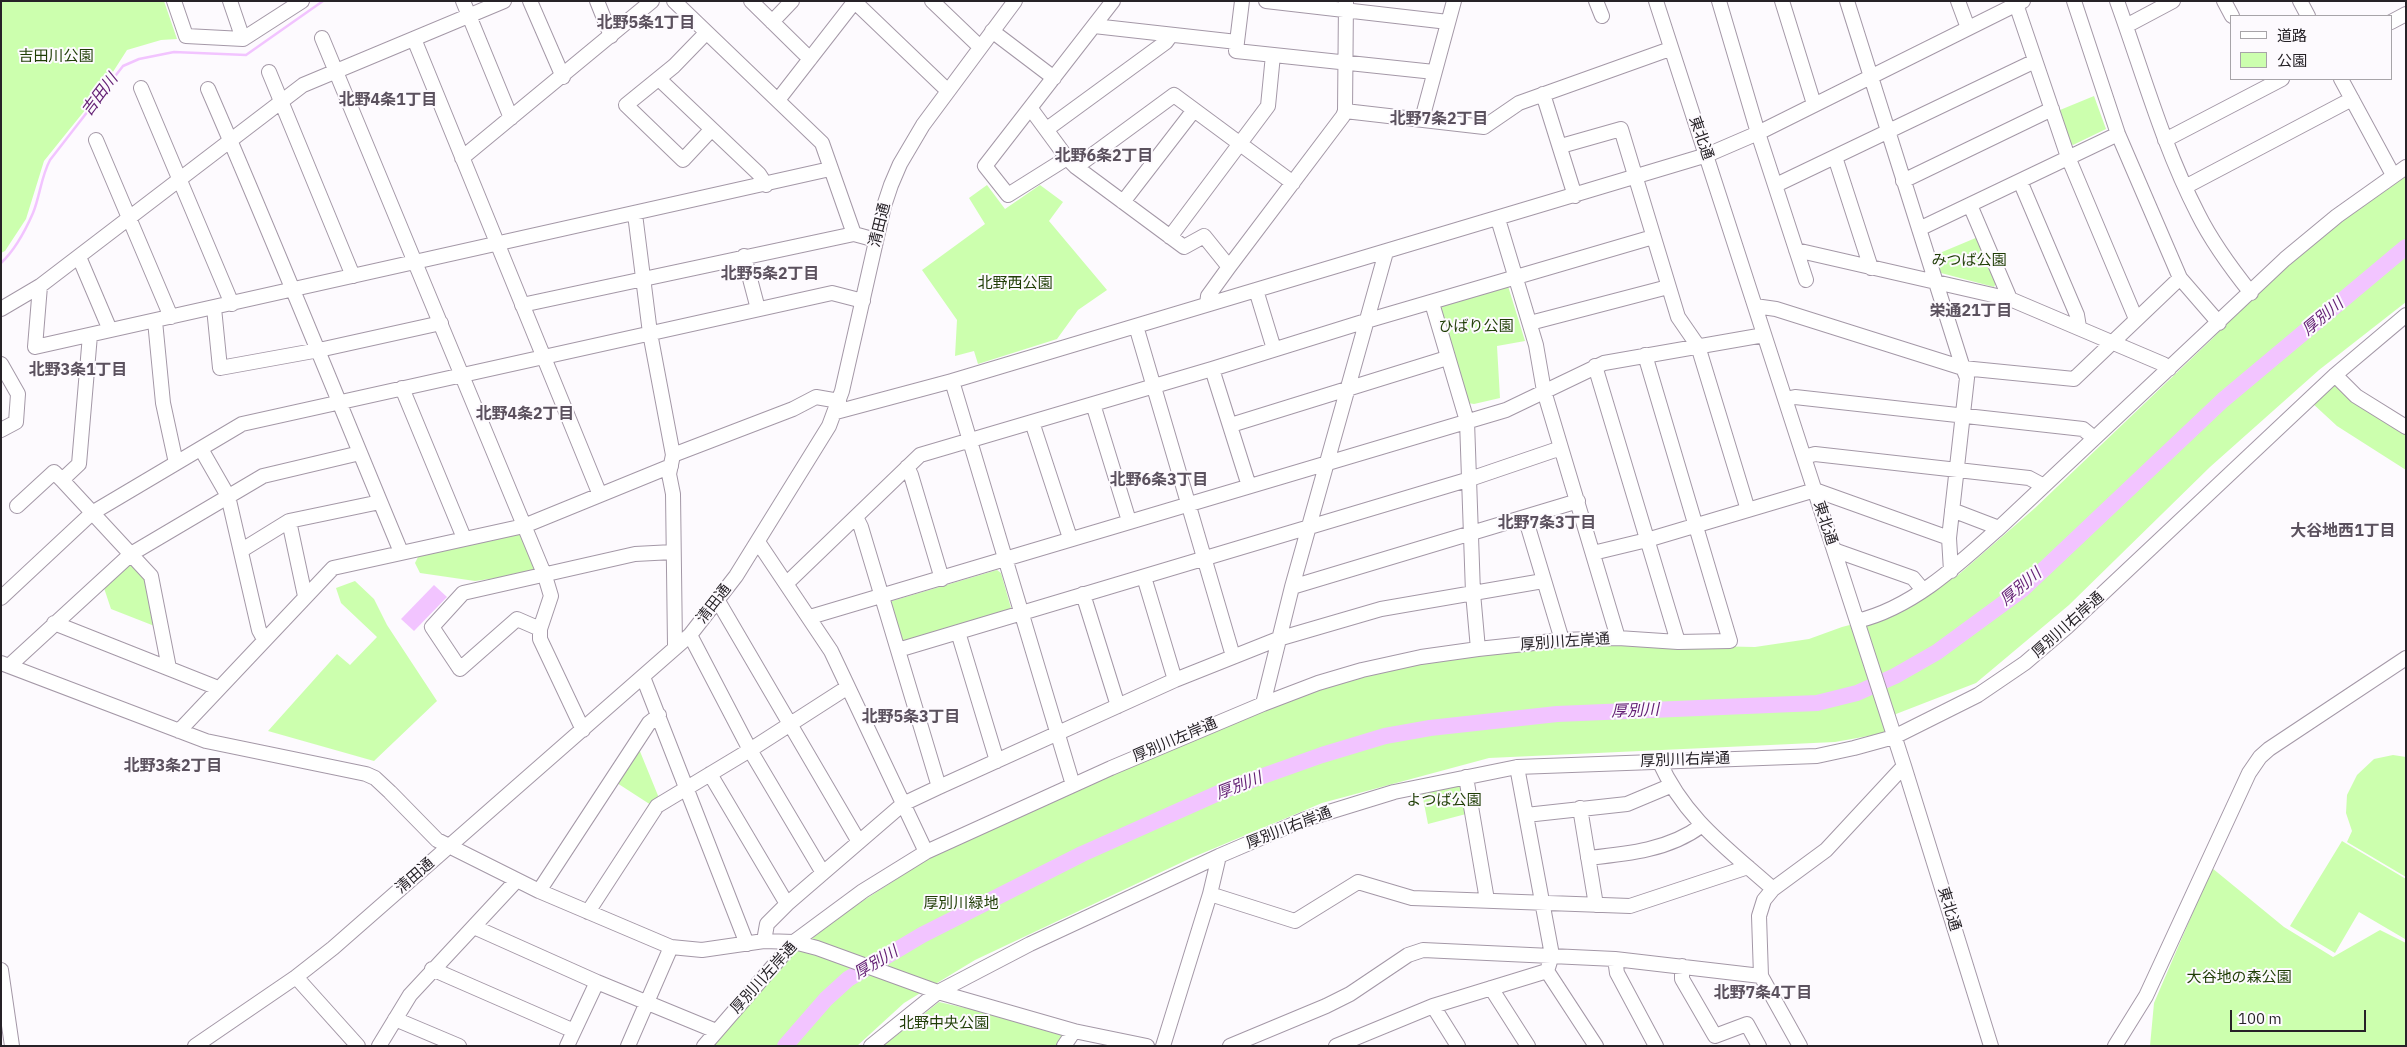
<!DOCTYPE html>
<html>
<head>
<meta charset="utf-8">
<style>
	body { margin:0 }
	#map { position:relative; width:2407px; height:1047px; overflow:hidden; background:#fdfafe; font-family:"IBM Plex Sans","Noto Sans JP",sans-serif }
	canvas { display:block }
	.frame { position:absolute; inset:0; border:2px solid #262227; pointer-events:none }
	.legend { position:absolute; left:2230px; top:15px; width:162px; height:65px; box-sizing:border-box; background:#fdfafe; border:1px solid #a7a4a8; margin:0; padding:6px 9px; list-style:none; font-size:15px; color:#262227 }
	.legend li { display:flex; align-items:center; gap:10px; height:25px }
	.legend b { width:25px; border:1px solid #a7a4a8 }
	.scale { position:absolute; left:2230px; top:1010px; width:136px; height:22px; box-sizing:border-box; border:2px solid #262227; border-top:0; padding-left:6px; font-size:15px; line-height:18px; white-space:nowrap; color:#262227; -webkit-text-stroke:4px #fdfafe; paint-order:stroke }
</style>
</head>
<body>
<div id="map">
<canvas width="2407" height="1047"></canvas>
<div class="frame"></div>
<ul class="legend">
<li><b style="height:6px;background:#fff"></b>道路</li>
<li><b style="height:14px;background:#ccffae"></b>公園</li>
</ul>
<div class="scale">100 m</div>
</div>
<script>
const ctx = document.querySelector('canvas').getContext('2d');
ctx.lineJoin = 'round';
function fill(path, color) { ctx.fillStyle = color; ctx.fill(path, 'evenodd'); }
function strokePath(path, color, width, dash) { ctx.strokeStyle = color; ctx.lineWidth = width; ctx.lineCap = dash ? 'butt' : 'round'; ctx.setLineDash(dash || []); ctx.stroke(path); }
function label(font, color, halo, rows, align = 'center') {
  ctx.font = font + ' "IBM Plex Sans","Noto Sans JP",sans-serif'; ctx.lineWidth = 4; ctx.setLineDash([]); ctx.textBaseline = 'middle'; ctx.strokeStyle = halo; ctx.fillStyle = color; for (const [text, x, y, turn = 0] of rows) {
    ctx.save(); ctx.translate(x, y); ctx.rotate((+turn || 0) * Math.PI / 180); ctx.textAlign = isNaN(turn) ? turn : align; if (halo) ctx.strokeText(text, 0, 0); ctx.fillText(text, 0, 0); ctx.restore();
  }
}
fill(new Path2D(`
	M1,1H164L177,39L161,40L127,50L102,89L44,161L26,219L5,251L1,253Z
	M2094,96L2106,129L2073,145L2071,144L2060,110Z
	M2406,174V302L2319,370L2210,467L2069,605L1976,683L1896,714L1885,733L1835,742L1489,758L1322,803L1191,858L975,960L904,1003L857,1046H713L760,989L798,949L852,908L935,854L1140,761L1305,692L1391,667L1556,643L1755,647L1809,639L1842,627L1888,615L1957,576L2035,508L2212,339L2262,286L2341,218Z
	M987,185L1005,209L1040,185L1063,202L1049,221L1107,290L1078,310L1057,339L978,364L974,351L955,356L957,320L922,270L985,224L969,198Z
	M1978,237L1996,283L1994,287L1941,273L1935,255Z
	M1508,286L1525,341L1497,346L1500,398L1474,404L1468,403L1439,307Z
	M2332,383L2406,431V470L2337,426L2311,402Z
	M518,533L522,535L535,569L532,573L475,581L420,573L415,563L419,555Z
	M128,563C152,568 152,607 157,627L111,609L103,585Z
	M997,570L1001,573L1011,608L1009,612L905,643L901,641L890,603L892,601Z
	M355,581L374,599L387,625L437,701L374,761L268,731L337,654L350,665L377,637L341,603L336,588Z
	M639,749L659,798L651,805L617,783Z
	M2393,755L2406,757V877L2347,842L2352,831L2346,813L2347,795L2357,775L2374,759Z
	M1459,781L1466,814L1428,824L1421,788Z
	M2342,841L2406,879L2405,939L2359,912L2335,953L2290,926Z
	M2212,868L2284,927L2333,957L2380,930L2406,943V1046H2150L2154,1003Z
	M939,1002L1067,1031L1058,1046H883Z`), '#ccffae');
fill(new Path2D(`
	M434,585L447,597L414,631L401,619Z`), '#f2c4ff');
strokePath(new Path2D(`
	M1,263C14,251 26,229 33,213C40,196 41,177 50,160L123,66L139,59L174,52L246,55L323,1`), '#f2c4ff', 2.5);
strokePath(new Path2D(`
	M785,1046L826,999L848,979L922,935L1082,854L1232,787L1322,755L1385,736L1430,728L1557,714L1817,703L1857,693L1895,676L1937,652L2023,589L2223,400L2406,247`), '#f2c4ff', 16);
const minor = new Path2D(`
	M174,1L186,36L243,39L302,1
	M230,1L243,39
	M463,1L511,118
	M530,1L563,77
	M597,1L611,36
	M674,1L822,143L854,234L876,240
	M751,1L810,59
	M932,1L980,47
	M1266,1L1448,22
	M1596,1L1602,16
	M1656,1L1904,766L1991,1046
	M1719,1L1758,133L1806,280
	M1782,1L1814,104
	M1958,1L1968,28
	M2074,1L2118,134L2180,278L2219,323
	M2117,1C2143,73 2163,146 2198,214C2212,242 2231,268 2251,293
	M2224,1L2232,16
	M2300,1L2308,16
	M855,2L948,91
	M2016,4L2068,157L2136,319
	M772,22L792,1
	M2391,22L2406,14
	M1094,26L1237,42L1236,51L1434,72
	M2126,26L2173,1
	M992,31L1054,78
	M706,33L674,66L626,105L683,160L711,130
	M322,38L545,576L551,596L540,629V639L583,730
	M414,39L600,495
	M1237,42L1242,1
	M269,72L353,276
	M659,79L759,174L766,185
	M2341,79L2393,175
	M141,88L232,304
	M208,89C275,243 337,398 401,552
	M1543,94L1575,196
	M778,100L855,1
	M1031,109L1067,158L1076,167L1184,247L1204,236L1229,267
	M1345,111L1484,127L1519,103L1670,49
	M1422,119L1454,1
	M1047,129L1166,42L1171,35
	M96,140L171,317
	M2165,140L2282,79
	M1561,146L1621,129L1678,317L1698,346L1748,510
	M1835,157L1871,268
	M462,158L652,1
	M1067,158L1008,195L985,166L1113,1
	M1076,167L1174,95L1293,183
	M1903,181L2052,109
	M2020,181L2077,315L2079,327
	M1776,185L2035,61
	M2185,187L2352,99
	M1123,202L1194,110
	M1970,205L2010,299
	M635,214L650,333L673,455L669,474L673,494L675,646
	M1498,219L1536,345L1544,391L1618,638
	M1919,229L2118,134
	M1170,237L1268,106L1273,55
	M1796,250L2010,299L2163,364L2169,369
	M744,256L758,309
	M79,257L110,330
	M40,286L35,347L830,169
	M1256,290L1274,349
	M1432,303L1467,421L1473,593L1478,649
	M1207,304L1208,296L1229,267L1343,116L1345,111L1346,1
	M522,305L854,234
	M1755,306L1776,309L1963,368L1847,1
	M214,308L220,368L319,350L441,323
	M1,309L40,286L303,85L504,1
	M155,321L163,403L176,463
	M1530,323L1668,287
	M1136,326L1233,656
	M1,364L18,394L16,422L1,430
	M1595,366L1678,642
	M1212,369L1249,486
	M2335,375L2356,396L2406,427
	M952,381L1073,785
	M402,388L464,538
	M1785,399L1795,397L2083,429L2094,438
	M1093,404L1129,521
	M836,412L952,381L1707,155L1758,133L2023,1
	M1032,422L1070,538
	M1231,425L1447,358
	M201,449L228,496L259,630L264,639
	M673,455L793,409L816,397L839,401
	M1804,457L1815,454L2029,478L2044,486
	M907,467L911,475L942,579
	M62,480L79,464L90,335
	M17,506L54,472L62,480L151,576L169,668
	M1952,510L1999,528
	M856,517L861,527L939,787
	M1525,517L1562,640
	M289,521L305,596
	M758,542L831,651L926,852
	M242,550L289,521L380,502
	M1834,550L1913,578L1923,590
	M1593,553L1647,540L1815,490L1949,538
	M1951,571L1949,538L1967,378L1963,368L2074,379L2180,278
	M1144,577L1175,680
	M787,583L920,455L1212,369L1366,321L1653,237
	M1292,587L1578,501
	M1083,594L1118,706
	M1,598L92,513L242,424L832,293L863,301
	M718,601L859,842
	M810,617L1506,410L1604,363L1764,335
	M1857,621C1912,608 1958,565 1999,528L2285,259L2337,216L2406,167
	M54,623L218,688
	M540,629L517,619L460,669L432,627L463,593L635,554L673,552
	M958,632L997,761
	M690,635L750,750L823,873
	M898,650L1470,479L1561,448
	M1,663L206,741L366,774L375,778L390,792L437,840L539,891L671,947L702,950L764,941L794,942L817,948L938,992L1074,1031L1147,1046
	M9,666L131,554L263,476L360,453
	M643,677L747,944
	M1263,704L1292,587L1386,252
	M179,731L333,568L524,526L671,466
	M1659,761C1685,819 1727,848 1773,889
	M710,774L787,904
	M1466,777L1487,900
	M1580,808L1596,905
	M1526,815L1627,804L1670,786
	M1588,858C1627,854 1669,850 1701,826
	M539,891L649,723L659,715
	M1210,894L1295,921L1358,882L1412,898L1630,906L1748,867
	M588,912L657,806L750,750L848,687
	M474,927L597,982L716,1031
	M764,941L767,924L787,904L903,804L939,787L1175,680L1278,639L1381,609L1543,581
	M1615,959L1617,973L1656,1046
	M1682,966V979L1715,1036L1747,1024L1759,1046
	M432,969L574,1031
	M1,970L12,1046
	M1547,971L1596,1046
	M296,977L358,1046
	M1491,988L1528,1046
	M1433,1006L1458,1046
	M395,1019L459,1046
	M195,1046L296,977L333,948L690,635L736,576L829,426L842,391L884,206L891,185L900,164L923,125L1015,1
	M379,1046L410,995L517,880
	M567,1046L597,982
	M628,1046L671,947
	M704,1046L794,942L863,891L926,852L1111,768L1263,704L1318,683L1362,670L1421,657L1478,649L1562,640L1618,638L1678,642L1730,641L1645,355
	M871,1046L938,992L1030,944L1219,856L1303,820L1394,792L1517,767L1817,756L1854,748L1894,737L1978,695L2025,663L2067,627L2335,375L2406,315
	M1064,1046L1074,1031
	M1163,1046L1210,894L1219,856
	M1230,1046L1326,1006L1350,994L1408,955L1423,950L1615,959L1761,976
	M1336,1046L1433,1006L1547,971L1552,955L1517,767
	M1800,1046L1761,976L1759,916L1764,900L1773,889L1826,850L1904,766
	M2115,1046L2146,996L2249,773L2260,757L2269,749L2406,658`);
strokePath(minor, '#a498a7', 16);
strokePath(minor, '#fff', 14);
label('15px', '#1f3d05', '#fdfafe', [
	["吉田川公園",56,57],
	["みつば公園",1969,261],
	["北野西公園",1015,284],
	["ひばり公園",1476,327],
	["よつば公園",1444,801],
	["厚別川緑地",961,904],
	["大谷地の森公園",2239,978],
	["北野中央公園",944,1024]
]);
label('15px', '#262227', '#fdfafe', [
	["東北通",1701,138,71],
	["清田通",880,225,-76],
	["東北通",1825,523,72],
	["清田通",714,604,-52],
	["厚別川右岸通",2068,625,-42],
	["厚別川左岸通",1565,642,-4],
	["厚別川左岸通",1175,740,-23],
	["厚別川右岸通",1685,760,-2],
	["厚別川右岸通",1289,828,-21],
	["清田通",415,876,-41],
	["東北通",1949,909,73],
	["厚別川左岸通",764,978,-48]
]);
label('bold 16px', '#5b515e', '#fdfafe', [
	["北野5条1丁目",646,23],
	["北野4条1丁目",388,100],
	["北野7条2丁目",1439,119],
	["北野6条2丁目",1104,156],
	["北野5条2丁目",770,274],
	["栄通21丁目",1971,311],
	["北野3条1丁目",78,370],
	["北野4条2丁目",525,414],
	["北野6条3丁目",1159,480],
	["北野7条3丁目",1547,523],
	["大谷地西1丁目",2343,531],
	["北野5条3丁目",911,717],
	["北野3条2丁目",173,766],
	["北野7条4丁目",1763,993]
]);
label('italic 16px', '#631f74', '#fdfafe', [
	["吉田川",100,95,-53],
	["厚別川",2323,317,-40],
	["厚別川",2021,587,-40],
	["厚別川",1635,711,-2],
	["厚別川",1239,786,-21],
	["厚別川",876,963,-31]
]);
</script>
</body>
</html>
